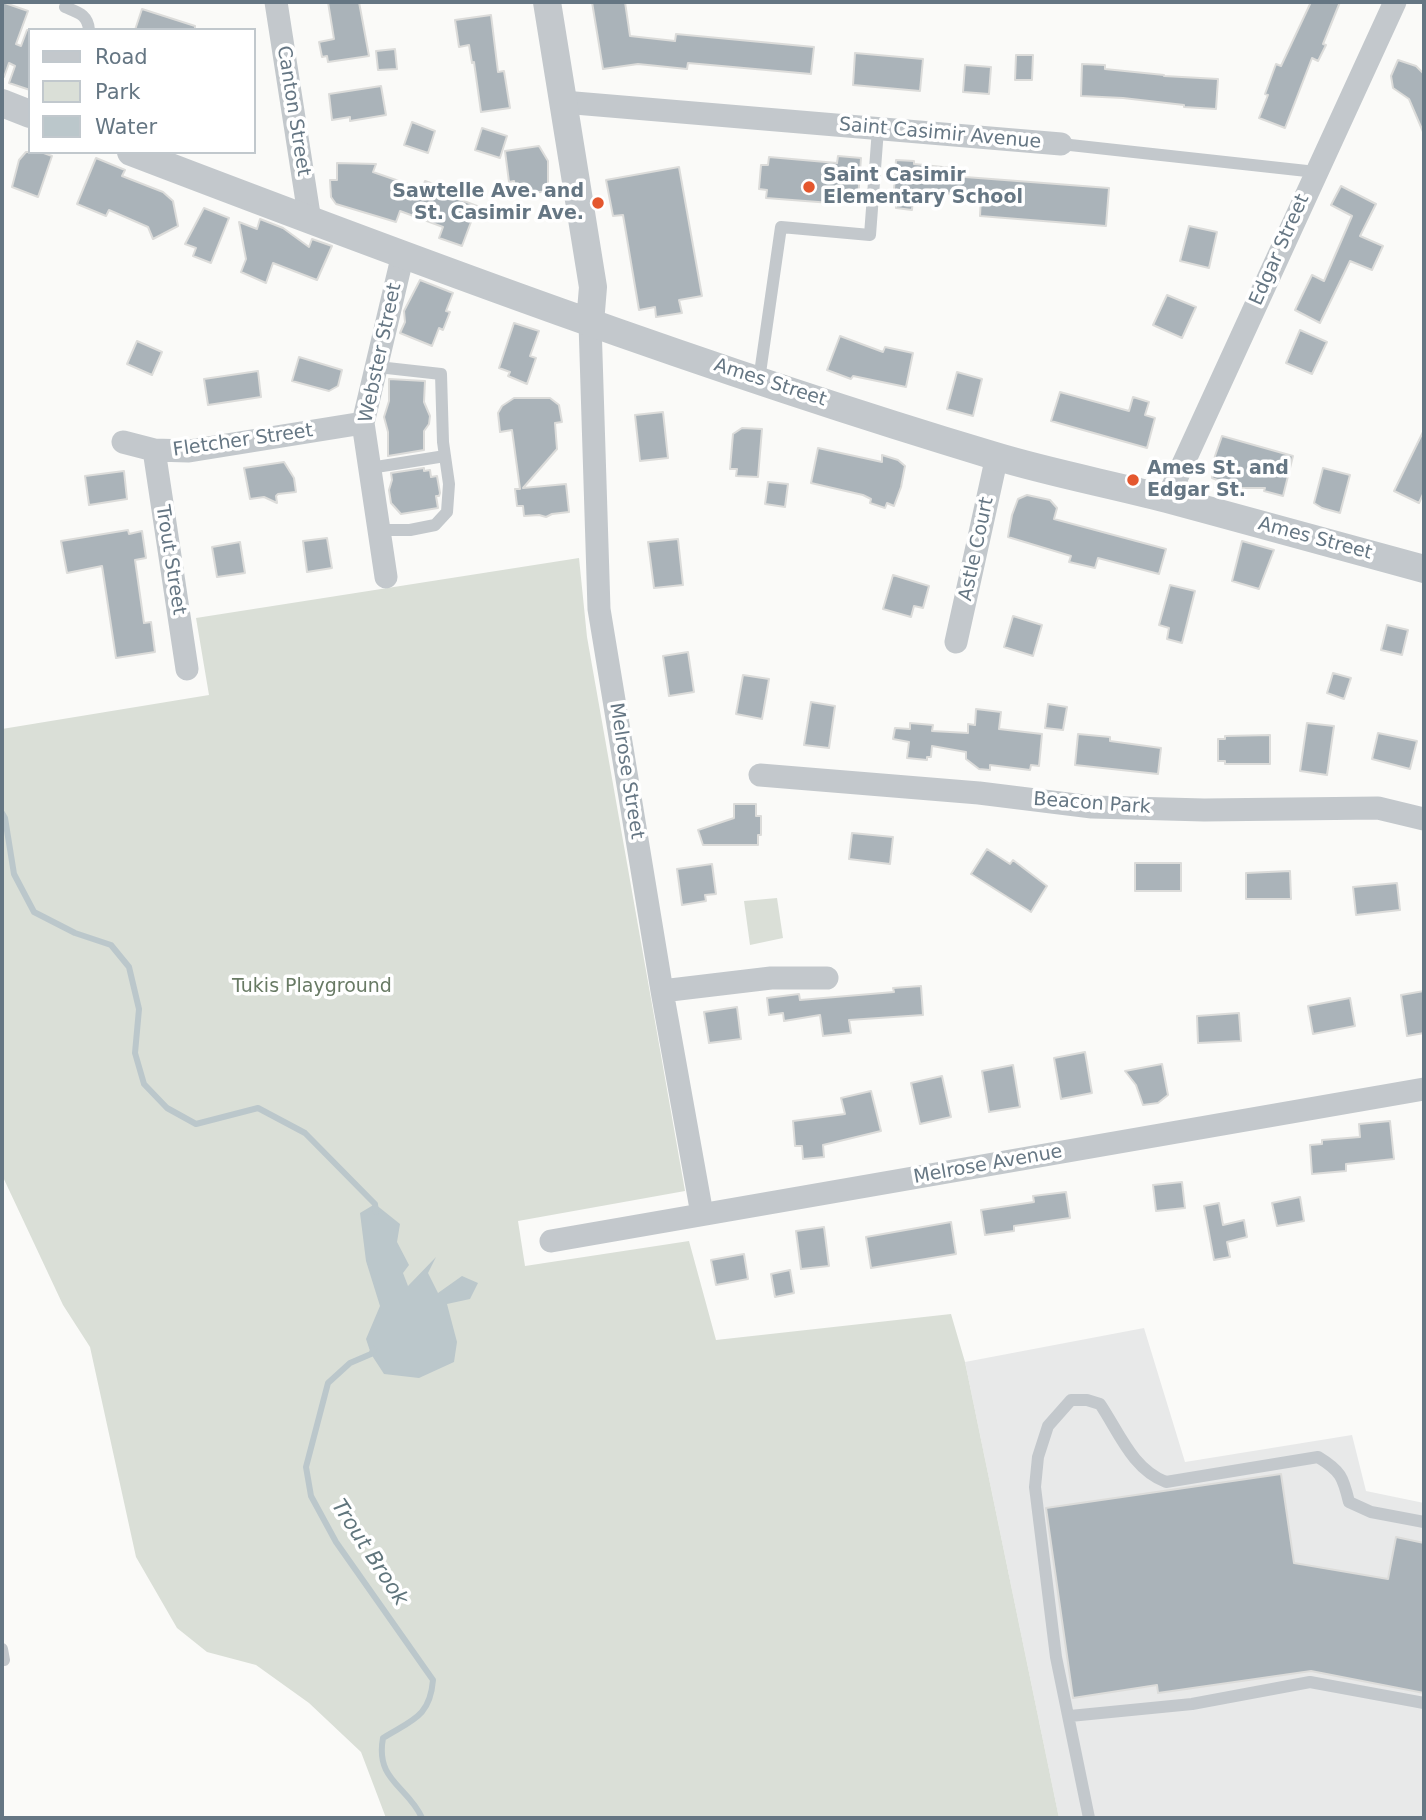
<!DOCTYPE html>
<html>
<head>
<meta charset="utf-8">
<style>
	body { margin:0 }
	#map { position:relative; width:1426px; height:1820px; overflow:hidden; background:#fafaf8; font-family:"DejaVu Sans",sans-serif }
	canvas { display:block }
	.frame { position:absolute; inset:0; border:4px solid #657683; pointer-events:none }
	.legend { position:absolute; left:28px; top:28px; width:228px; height:126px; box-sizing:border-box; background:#fff; border:2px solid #c1c8cd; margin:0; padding:9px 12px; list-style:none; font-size:21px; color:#657683 }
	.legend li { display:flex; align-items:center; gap:14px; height:35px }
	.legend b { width:35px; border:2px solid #c1c8cd }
</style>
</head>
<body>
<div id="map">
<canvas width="1426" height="1820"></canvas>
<div class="frame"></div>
<ul class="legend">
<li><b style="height:9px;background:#c3c8cc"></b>Road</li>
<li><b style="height:19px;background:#dadfd7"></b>Park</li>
<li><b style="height:19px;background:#bbc7cb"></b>Water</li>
</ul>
</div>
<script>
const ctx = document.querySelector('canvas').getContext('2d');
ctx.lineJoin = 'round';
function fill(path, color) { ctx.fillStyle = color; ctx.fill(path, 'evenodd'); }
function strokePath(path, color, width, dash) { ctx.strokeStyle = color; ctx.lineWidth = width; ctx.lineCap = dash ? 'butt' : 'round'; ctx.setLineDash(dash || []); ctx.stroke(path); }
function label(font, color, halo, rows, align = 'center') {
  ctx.font = font + ' "DejaVu Sans",sans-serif'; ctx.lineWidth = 7; ctx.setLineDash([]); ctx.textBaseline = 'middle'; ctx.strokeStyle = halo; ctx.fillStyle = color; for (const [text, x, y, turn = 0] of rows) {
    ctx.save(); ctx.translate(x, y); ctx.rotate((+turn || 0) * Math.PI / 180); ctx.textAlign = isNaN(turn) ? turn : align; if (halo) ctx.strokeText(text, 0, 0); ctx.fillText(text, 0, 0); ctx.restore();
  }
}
fill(new Path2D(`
	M1144,1328L1185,1462L1352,1435L1366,1491L1424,1503V1818H1059L965,1362Z`), '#e8e9e9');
fill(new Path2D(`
	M579,558L587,637L685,1191L518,1221L525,1266L689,1241L716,1340L951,1314L965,1362L1059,1818H386L361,1752L309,1703L256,1665L207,1652L177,1628L136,1557L90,1347L63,1305L2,1175V729L209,695L196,618Z
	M777,898L783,938L750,945L744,901Z`), '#dadfd7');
fill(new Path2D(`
	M375,1204L400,1224L397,1242L409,1265L403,1273L408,1286L436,1257L428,1273L438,1293L462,1276L478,1283L470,1299L447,1304L457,1342L454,1362L419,1378L384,1374L371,1354L366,1339L380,1306L366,1261L360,1213Z`), '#bbc7cb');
strokePath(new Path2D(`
	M2,813L5,818L14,874L34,912L75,933L111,945L129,967L139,1009L135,1053L144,1084L167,1108L196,1124L258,1108L305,1133L375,1204L376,1212
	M374,1349L371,1354L350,1363L328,1383L306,1467L311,1496L336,1542L433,1680C430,1717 412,1720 383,1738C375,1781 408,1786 422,1818`), '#bbc7cb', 6);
const building = new Path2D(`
	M2,2L28,11L16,44L21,46L27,30H30V90L9,83L15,66L9,63L4,77L2,76Z
	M328,2H359L369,56L328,62L327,56L322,57L319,42L334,39Z
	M592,2H625L630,36L675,41L676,34L814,47L811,74L688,63L687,69L638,64L603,69Z
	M1311,2H1340L1323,44L1326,45L1318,61L1312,58L1285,128L1259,118L1268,95L1265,94L1276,64L1281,66Z
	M142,9L195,26V30H135Z
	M491,15L498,72L504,71L510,108L481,112L474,62L472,63L469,45L459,47L455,20Z
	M395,49L397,69L378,70L376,51Z
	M855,53L923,59L920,91L853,85Z
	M1016,55H1033L1032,80H1015Z
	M1398,60L1416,66L1424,74V134L1409,99L1393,88L1391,76Z
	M1082,64L1105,65V69L1164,75V76L1218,79L1216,109L1184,107V105L1123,98L1081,96Z
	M965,65L991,67L989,94L963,92Z
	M381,86L386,115L350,121V117L332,120L329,94Z
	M412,122L435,131L428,153L404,145Z
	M482,128L507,136L500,158L475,150Z
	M539,146L548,161V191L516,195L514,181L509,182L505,151Z
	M26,152H41L52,156L38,197L12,187L19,160Z
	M838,156L861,158L858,199H851V201H844V204L766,198L767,190L759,189L761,165H768L769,157L837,163Z
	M96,158L125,170L122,176L163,192L173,201L178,226L153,239L148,227L109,210L106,216L77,204Z
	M896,160L914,161V164L952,168V176L1109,188L1106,226L980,216L981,196L943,193V197L917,196V200L913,199L912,210L896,208V204H893Z
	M337,163L376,164L373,172L422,189L425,181L442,187L440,192L477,206L462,246L439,238L443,227L400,211L396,222L336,204L331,197L330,180H337Z
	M679,167L702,296L679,300L682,313L656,317L655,307L639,310L623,215L613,216L606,180Z
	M1341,186L1376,204L1360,236L1383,246L1372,270L1350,261L1320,323L1295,310L1312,275L1324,281L1352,216L1331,205Z
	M204,208L229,218L211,263L193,256L196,248L185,244Z
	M260,219L283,228L309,247L312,239L332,246L317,280L273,263L266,283L241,272L246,259L239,222L257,229Z
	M1189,226L1217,232L1209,268L1180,261Z
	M420,280L453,293L446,311L450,312L443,330L439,328L432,346L400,333L405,322L404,311Z
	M1167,295L1196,307L1182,338L1153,325Z
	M514,323L539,331L530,356L536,358L527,384L508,376L510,372L499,368Z
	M1300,330L1327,342L1312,374L1286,363Z
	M840,336L883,352L885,347L913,353L906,387L853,376L851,379L827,370Z
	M137,341L162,352L152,375L127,364Z
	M299,357L342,370L338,386L329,391L292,381Z
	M258,371L261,397L208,405L204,379Z
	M957,372L982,379L973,416L947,409Z
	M389,379L425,381L424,402L430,416L429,424L424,431V450L388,456V432L384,417L389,401Z
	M1060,392L1129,411L1133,397L1149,402L1145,415L1155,418L1147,448L1051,421Z
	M514,398H550L559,405L562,422L555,423L557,449L523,488L566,484L569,512L552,514L546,517L539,515L524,516L523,506H517L515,489H520L512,430L500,432L498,413L502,406Z
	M663,412L668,458L640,461L635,415Z
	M742,428L762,429L758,477L736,476L737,469H730L733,434Z
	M1424,430V492L1419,503L1394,491Z
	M1222,436L1293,456L1283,496L1264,491L1265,488H1238L1212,478L1215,456Z
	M818,448L882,462V455L898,460L905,466L901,487L894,506L887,503L885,508L870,503L871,499L863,495L811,483Z
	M284,462L294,478L296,492L278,494L276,496L277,503L264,497L250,499L244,468Z
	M424,468V471L430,470L431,477L437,476L440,493L439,496H436L438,508L401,514L391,503L389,490L392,480L391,473Z
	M1323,468L1350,475L1340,513L1322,508L1314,503Z
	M124,471L127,499L89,505L85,476Z
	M768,482L788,484L785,507L765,504Z
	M1027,495L1050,500L1057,508L1054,519L1166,549L1159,574L1098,558L1095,568L1069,562L1071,556L1008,537L1012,515L1018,499Z
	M128,530L129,534L142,531L146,558L135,560L144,623L151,622L155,652L116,658L102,566L67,573L61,541Z
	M327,538L332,568L307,572L303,541Z
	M678,539L683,585L654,588L648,542Z
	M1242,541L1274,550L1259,589L1232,581Z
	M240,542L245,573L217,577L212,547Z
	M893,575L929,586L923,608L914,606L911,617L883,609Z
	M1170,585L1195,591L1182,643L1167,639L1169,628L1159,625Z
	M1013,616L1042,625L1033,656L1004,647Z
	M1387,625L1408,630L1402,655L1381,650Z
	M688,652L694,692L669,696L663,656Z
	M1333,673L1351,678L1344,699L1327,693Z
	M743,675L769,679L762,719L736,714Z
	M811,702L835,706L829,748L804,745Z
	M1048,704L1067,707L1063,730L1045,728Z
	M976,709L1001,712L999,729L1042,734L1039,766L1031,765L1030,770L990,765V770L979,769L966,759V752L932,746L931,757H927V760L907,758L909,742L893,739L895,728L910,729V723L933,725L932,731L968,733V724L975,725Z
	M1307,723L1334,726L1327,775L1300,771Z
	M1378,733L1417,741L1410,769L1372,759Z
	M1078,734L1110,737V741L1161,748L1158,774L1075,765Z
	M1270,735V764H1225V761H1218V739H1225V736Z
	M734,804H756V816H761V835H758V845H703L698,830L734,818Z
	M852,833L893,837L890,864L849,859Z
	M987,849L1010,864L1013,860L1047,886L1031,912L971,874Z
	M1135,863H1181V891H1135Z
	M712,864L716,894L705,895L706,901L682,905L677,869Z
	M1290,871L1291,899H1246V873Z
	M1397,883L1400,910L1356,915L1353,887Z
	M921,986L923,1015L849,1020L851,1033L823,1036L820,1015L784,1021L783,1013L769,1015L767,998L799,994L800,1000L894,992L893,988Z
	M1424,991V1033L1407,1036L1401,995Z
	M1350,998L1355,1026L1313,1034L1308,1006Z
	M737,1007L741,1039L709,1043L704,1012Z
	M1239,1013L1241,1041L1198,1043L1197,1016Z
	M1085,1052L1092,1093L1061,1099L1054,1058Z
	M1162,1064L1168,1095L1158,1103L1143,1105L1136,1085L1125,1071Z
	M1013,1065L1020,1107L989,1112L982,1071Z
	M942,1076L951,1117L920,1124L911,1083Z
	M871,1091L881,1131L823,1145L824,1157L803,1159L802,1146H795L793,1121L845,1114L841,1098Z
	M1390,1121L1394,1159L1346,1164V1171L1312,1174L1310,1145L1322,1144V1140L1360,1137L1359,1124Z
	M1182,1182L1185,1208L1156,1211L1153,1185Z
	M1066,1192L1070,1218L1014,1226V1231L985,1235L981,1210L1034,1202L1033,1196Z
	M1300,1197L1304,1221L1277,1226L1272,1203Z
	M1219,1203L1223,1225L1244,1220L1247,1237L1227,1242L1230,1257L1214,1260L1204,1206Z
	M951,1222L956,1254L871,1268L866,1237Z
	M824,1227L829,1266L801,1269L796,1231Z
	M744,1254L748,1279L716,1285L711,1260Z
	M790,1270L794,1293L775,1297L771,1274Z
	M1281,1474L1294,1563L1388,1579L1396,1537L1424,1543V1693L1311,1671L1158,1693L1157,1685L1073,1698L1046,1508Z`);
fill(building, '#aab3b9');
strokePath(building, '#dcdcda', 2);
strokePath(new Path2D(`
	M65,7C77,12 88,14 89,30
	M1061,144L1316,172
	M378,367L441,374L443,442L449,484L447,512L435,525L410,530H379
	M759,380L781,227L870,235L878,129
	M370,468L445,456
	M2,1649L4,1660
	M1070,1716L1192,1704L1310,1682L1424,1703
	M1089,1818L1056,1657L1035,1487L1038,1457L1048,1426L1071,1400H1087L1100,1404C1119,1432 1132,1469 1166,1482L1318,1457C1341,1471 1343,1477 1349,1502L1371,1512L1424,1522`), '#c3c8cc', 12);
strokePath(new Path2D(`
	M276,2L310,221
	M563,102L1061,144
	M590,323L599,609L662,991L702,1214
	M123,442L154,450L189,451L363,423
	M154,450L187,669
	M1167,499L1395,2
	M386,577L363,423L403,254
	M956,642L997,456
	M760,775L979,793L1092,807L1204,810L1378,808L1424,819
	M662,991L771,978H827
	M551,1241L1424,1089`), '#c3c8cc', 23);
strokePath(new Path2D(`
	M547,2L593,287L590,323
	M2,103L30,114
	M131,152C416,261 702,368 995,456C1051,473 1110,484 1167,499C1253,522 1339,546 1424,569`), '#c3c8cc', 28);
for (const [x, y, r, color] of [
	[809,187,7,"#e4572e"],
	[598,203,7,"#e4572e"],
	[1133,480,7,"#e4572e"]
]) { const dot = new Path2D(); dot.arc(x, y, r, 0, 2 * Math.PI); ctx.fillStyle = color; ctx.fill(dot); strokePath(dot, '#fff', 2.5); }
label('19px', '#657683', '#fff', [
	["Canton Street",293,111,81],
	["Saint Casimir Avenue",940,134,5],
	["Edgar Street",1280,250,-66],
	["Webster Street",381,353,-78],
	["Ames Street",770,383,18],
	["Fletcher Street",243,441,-8],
	["Ames Street",1315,539,15],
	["Astle Court",977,549,-78],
	["Trout Street",170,560,81],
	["Melrose Street",626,771,81],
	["Beacon Park",1092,804,4],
	["Melrose Avenue",988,1165,-10]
]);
label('bold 19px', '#657683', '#fff', [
	["Saint Casimir",823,176],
	["Elementary School",823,198],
	["Sawtelle Ave. and",584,192,"right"],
	["St. Casimir Ave.",584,214,"right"],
	["Ames St. and",1147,469],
	["Edgar St.",1147,491]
], 'left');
label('19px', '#687a64', '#fff', [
	["Tukis Playground",312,987]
]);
label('italic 21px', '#60757c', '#fff', [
	["Trout Brook",369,1553,57]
]);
</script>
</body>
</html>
